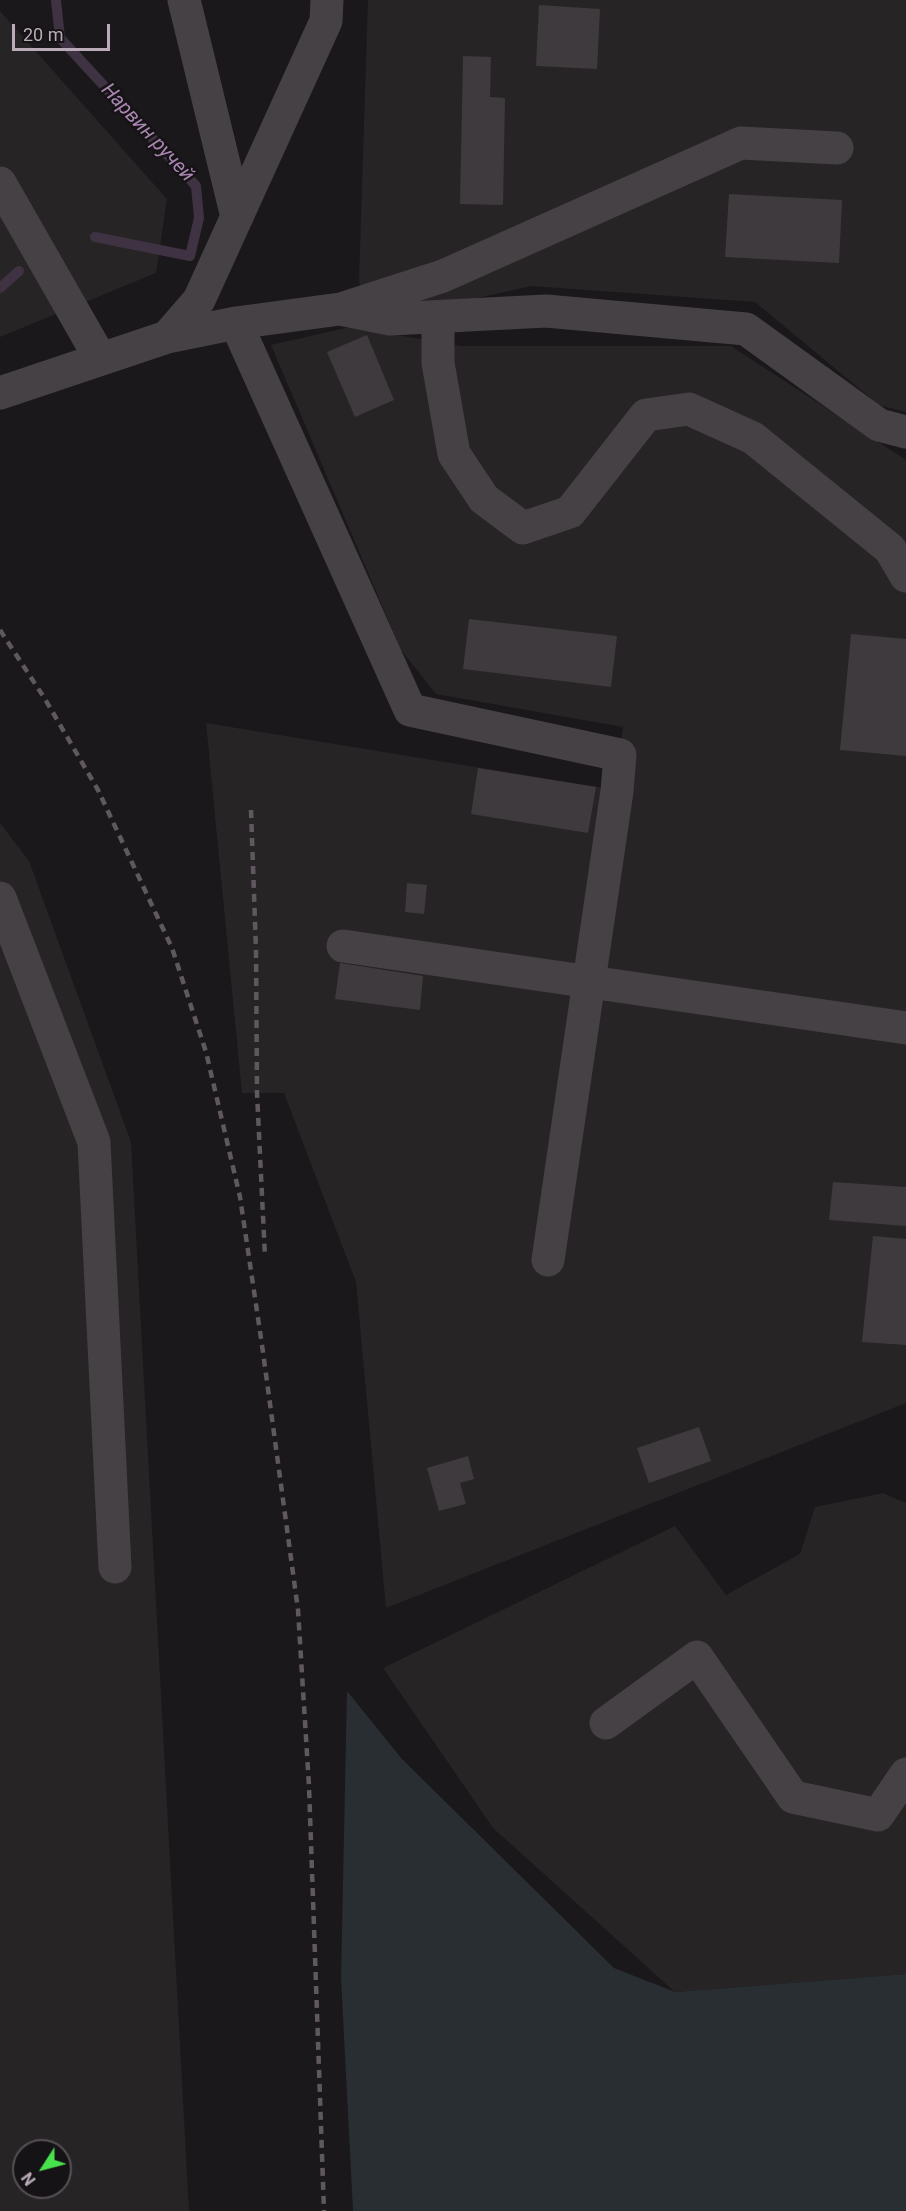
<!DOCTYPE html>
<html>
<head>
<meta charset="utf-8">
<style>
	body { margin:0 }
	#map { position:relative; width:906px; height:2211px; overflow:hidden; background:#1a181a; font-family:Roboto,sans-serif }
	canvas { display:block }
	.north { position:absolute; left:12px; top:2139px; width:60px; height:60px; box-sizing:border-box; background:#151315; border:2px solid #575056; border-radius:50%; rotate:234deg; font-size:16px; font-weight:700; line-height:24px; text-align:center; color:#b9acb8 }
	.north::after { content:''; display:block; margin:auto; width:21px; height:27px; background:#48e34c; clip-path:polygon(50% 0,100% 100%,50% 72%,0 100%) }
	.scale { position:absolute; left:12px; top:24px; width:98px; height:27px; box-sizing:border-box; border:3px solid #b9acb8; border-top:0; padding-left:8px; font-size:18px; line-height:21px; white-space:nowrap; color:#b9acb8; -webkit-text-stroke:4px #151315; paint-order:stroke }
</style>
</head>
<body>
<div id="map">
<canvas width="906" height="2211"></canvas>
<div class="north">N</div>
<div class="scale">20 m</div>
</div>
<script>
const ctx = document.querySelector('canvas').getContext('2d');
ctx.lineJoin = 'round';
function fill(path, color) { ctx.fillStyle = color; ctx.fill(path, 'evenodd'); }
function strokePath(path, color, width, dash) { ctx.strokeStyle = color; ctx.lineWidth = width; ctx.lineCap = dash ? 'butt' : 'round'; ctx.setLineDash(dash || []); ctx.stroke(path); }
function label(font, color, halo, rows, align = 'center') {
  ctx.font = font + ' Roboto,sans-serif'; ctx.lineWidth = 5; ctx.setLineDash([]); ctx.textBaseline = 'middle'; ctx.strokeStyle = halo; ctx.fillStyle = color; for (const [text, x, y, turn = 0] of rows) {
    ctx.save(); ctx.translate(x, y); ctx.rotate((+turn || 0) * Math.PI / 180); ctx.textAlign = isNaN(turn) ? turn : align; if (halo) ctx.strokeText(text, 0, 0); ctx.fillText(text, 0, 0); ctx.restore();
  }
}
fill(new Path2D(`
	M368,0H906V412L879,405L755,302L531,286L442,306L367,311L359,281Z
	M0,11L167,199L156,273L0,337Z
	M350,327L461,346H731L906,460V1403L386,1608L356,1282L284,1093H242L206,723L616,790L623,727L436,694L401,650L271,345Z
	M0,823L29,861L131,1142L189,2211H0ZM24,2151H60V2187H24Z
	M883,1493L906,1503V1974L675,1992L493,1828L383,1668L675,1526L726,1595L800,1554L815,1507Z`), '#272426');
fill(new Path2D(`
	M347,1691L402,1759L614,1968L675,1992L906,1974V2211H353L341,1978Z`), '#292e32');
strokePath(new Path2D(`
	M56,0L60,38L196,186L199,218L190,256L95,237
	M0,288L19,271`), '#3f3242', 10);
fill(new Path2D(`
	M539,5L600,9L597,69L536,66Z
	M463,56L491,57L490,97L505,98L503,205L460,204Z
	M729,194L842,200L839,263L725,257Z
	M367,335L394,400L355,417L327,352Z
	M469,619L617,636L611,687L463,669Z
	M851,634L906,639V756L840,750Z
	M478,768L596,787L588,833L471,814Z
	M407,883L427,885L424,914L405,912Z
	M340,963L423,976L420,1010L335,999Z
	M833,1182L906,1187V1226L829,1220Z
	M873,1236L906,1239V1345L862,1342Z
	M699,1427L711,1461L649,1483L637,1448Z
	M468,1456L474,1479L460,1483L466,1504L439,1511L427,1468Z`), '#3f3a3e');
strokePath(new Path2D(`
	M184,0L237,217
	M0,183L100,358
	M341,309L443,276L741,143L837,148
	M438,317V363L454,454L484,499L523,528L570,512L646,415L689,409L753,438L890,549L906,576
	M236,323L410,710L620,755L617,791L548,1260
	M167,337L236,323L340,309L390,319L546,311L746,329L879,425L906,432
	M0,393L167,337L199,300L326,21L327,0
	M0,898L94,1142L115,1567
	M343,946L906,1028
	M606,1723L697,1657L793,1797L878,1815L906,1774`), '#464145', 33);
strokePath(new Path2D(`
	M0,630L45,699L98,790L172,948L206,1052L240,1197L262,1345L298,1610L309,1786L324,2211
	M251,810L256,950L257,1093L265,1257`), '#60585f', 4.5, [8, 6]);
label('italic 20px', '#a986b1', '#151315', [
	["Нарвин ручей",147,133,47]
]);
</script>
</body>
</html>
